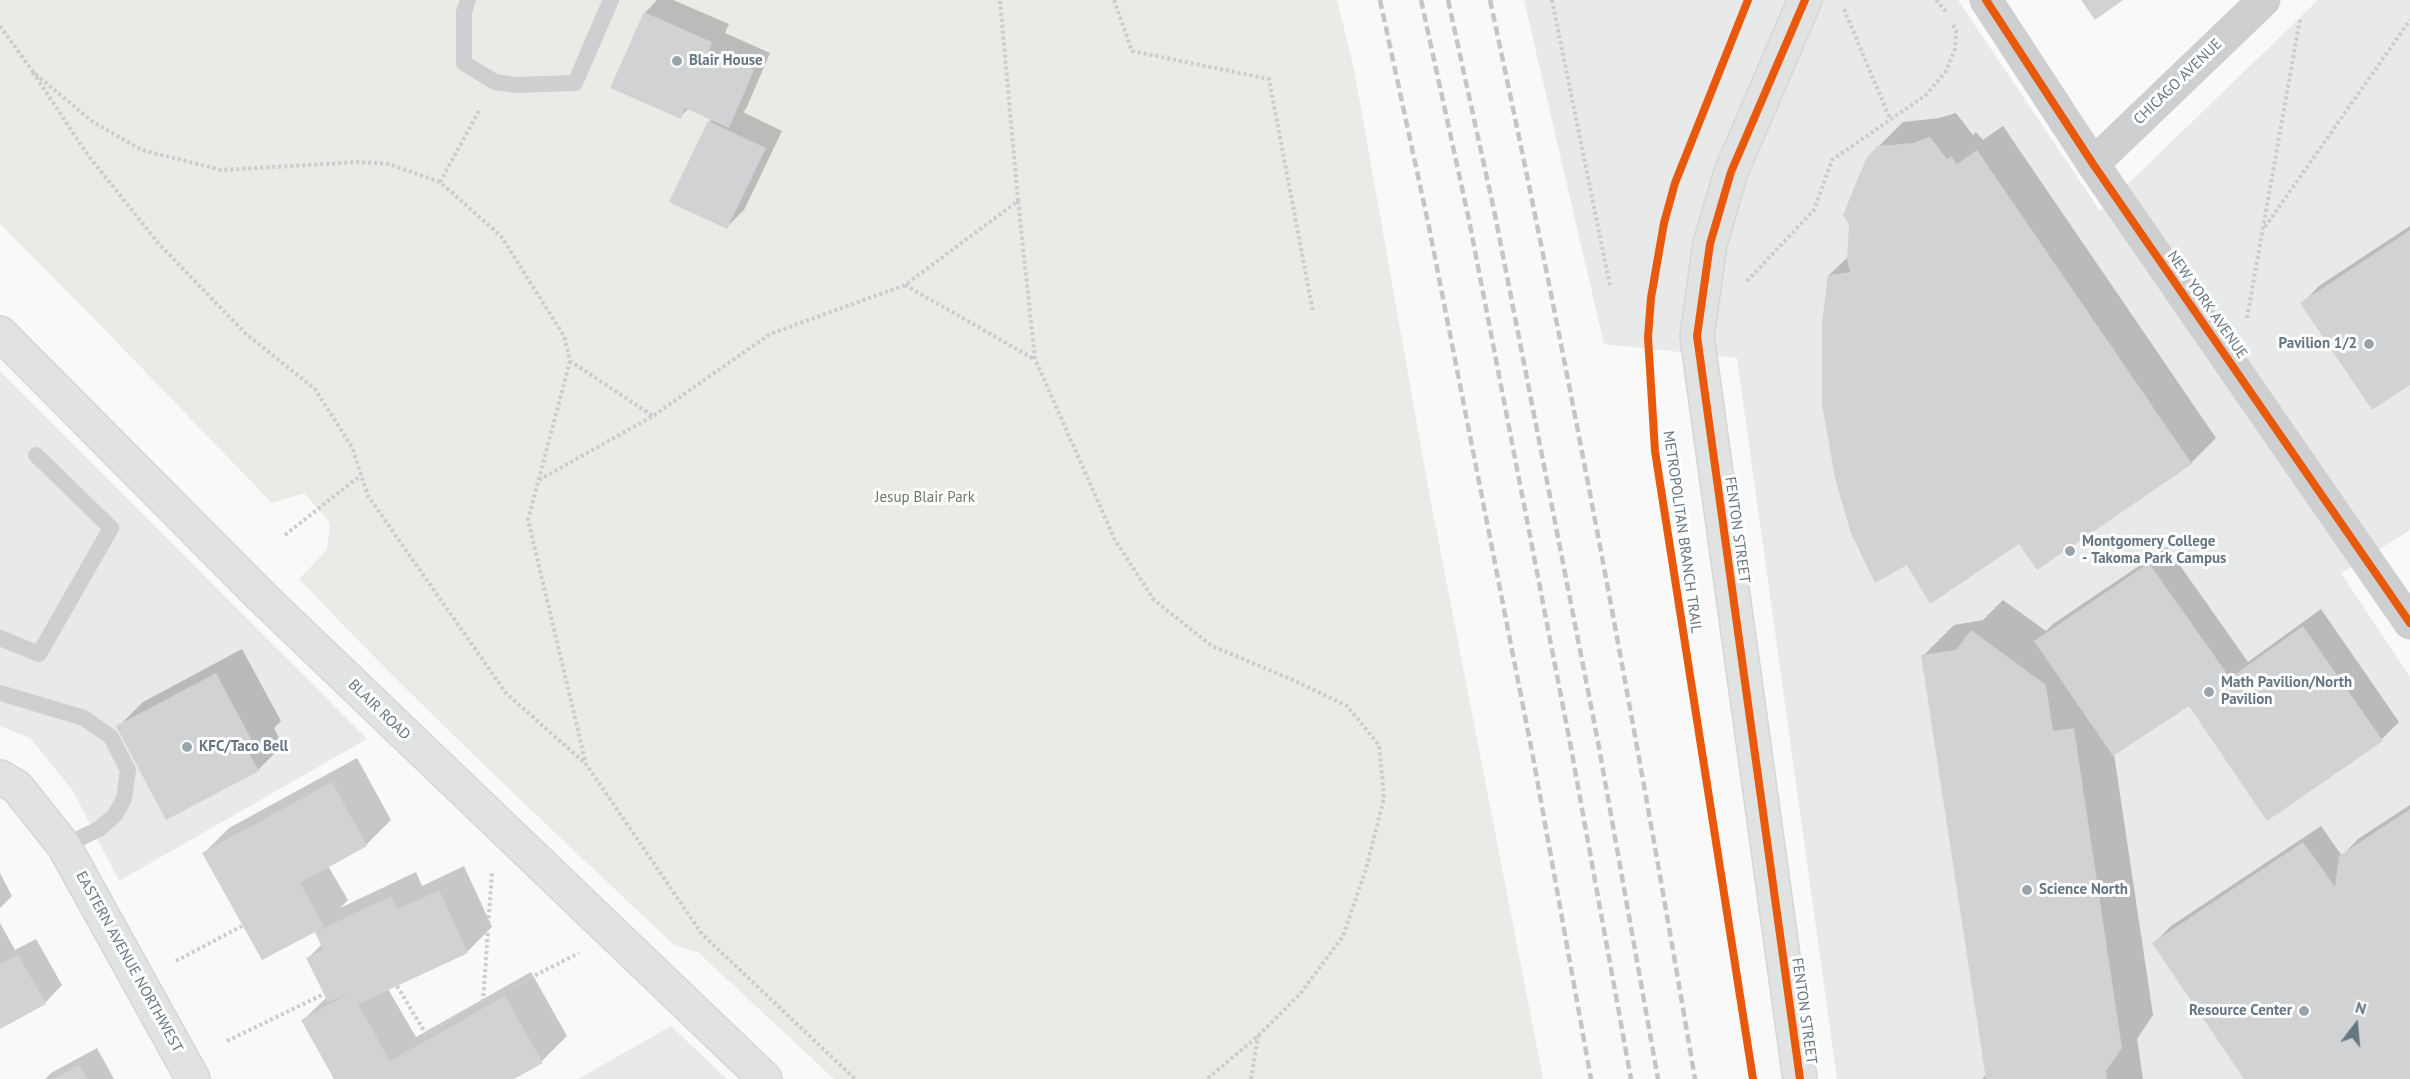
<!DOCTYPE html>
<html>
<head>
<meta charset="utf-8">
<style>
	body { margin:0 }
	#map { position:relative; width:2410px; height:1079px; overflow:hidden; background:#f9f9f9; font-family:"PT Sans",sans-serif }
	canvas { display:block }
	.north { position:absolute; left:2326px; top:995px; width:60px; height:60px; -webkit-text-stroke:4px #fff; paint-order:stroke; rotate:16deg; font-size:16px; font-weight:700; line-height:24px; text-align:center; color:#657683 }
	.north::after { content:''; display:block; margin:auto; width:21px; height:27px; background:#657683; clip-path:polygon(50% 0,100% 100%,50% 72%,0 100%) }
</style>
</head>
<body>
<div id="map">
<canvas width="2410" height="1079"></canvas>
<div class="north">N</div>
</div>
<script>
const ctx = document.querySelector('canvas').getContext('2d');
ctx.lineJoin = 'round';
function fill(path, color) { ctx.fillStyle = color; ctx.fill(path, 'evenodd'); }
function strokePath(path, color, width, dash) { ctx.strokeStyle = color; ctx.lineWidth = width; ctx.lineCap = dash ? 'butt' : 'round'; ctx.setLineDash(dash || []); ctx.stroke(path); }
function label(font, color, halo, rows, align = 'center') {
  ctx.font = font + ' "PT Sans",sans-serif'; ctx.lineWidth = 6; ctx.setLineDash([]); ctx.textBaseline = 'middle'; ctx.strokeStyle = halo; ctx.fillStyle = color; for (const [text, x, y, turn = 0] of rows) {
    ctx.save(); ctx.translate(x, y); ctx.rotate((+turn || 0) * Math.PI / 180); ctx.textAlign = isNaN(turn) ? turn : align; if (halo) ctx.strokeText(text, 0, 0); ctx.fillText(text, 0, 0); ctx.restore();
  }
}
fill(new Path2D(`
	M1524,0H1958L2100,211L2318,0H2410V530L2341,573L2410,677V1079H1837L1737,358L1604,344Z
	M0,371L367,739L119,881L73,791L30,738L0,726Z
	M671,1026L727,1079H578Z`), '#e8e9e9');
fill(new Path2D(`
	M0,0H1337L1354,69L1429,492L1543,1079H834L699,953L674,945C547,825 419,706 299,579L327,550L330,523L304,493L272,503L106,331L0,224Z`), '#e8ebe6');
fill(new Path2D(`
	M657,0H673L729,24L725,33L770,53L746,109L743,112L782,131L744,210L727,227L709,122L713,118L689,108L680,117L645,13Z
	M1956,113L1973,135L1976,132L1983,140L2003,126L2216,438L2191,463L2037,568L2019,542L1908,563L1829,275L1849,256L1878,147L1903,122L1939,118Z
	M2410,226V383L2302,304L2319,286Z
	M2167,547L2248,662L2321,609L2399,722L2382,739L2267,819L2190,704L2114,754L2153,1015L2137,1039L2143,1079H1982L1987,1074L1923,656L1954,625L1983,620L2003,600L2046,631L2053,624Z
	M242,649L281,721L274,728L283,745L258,770L118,727L143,702Z
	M357,758L391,820L366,845L328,866L348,900L340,908L416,872L422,886L464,866L492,927L467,952L388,989L416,1037L531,972L567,1036L542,1061L510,1079H336L303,1020L327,997L308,958L322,944L315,930L204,853L229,828Z
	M2410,805V1079H2246L2154,943L2171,926L2321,826L2342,856L2358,839Z
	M0,873L12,896L0,908Z
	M0,923L15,950L36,939L62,985L45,1003L0,1027Z
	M97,1048L114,1079H45L51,1073Z`), '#0003');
fill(new Path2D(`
	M2081,0H2123L2095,20Z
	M644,12L712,42L709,51L754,70L729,128L685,108L681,119L610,88Z
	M708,121L766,148L727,229L669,202Z
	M1930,137L1947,159L1951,156L1957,164L1977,150L2192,464L2037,570L2019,544L1930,604L1907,565L1875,583L1851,533L1835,478L1822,404V323L1828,275L1850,272L1847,260L1849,224L1843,215L1866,159L1877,146L1913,143Z
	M2410,230V385L2372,410L2300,303Z
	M2149,563L2230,678L2303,626L2383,741L2267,821L2189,706L2113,756L2034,641Z
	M1971,630L2046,685L2053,731L2074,728L2122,1048L2106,1071L2107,1079H1986L1921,655L1956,650Z
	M216,673L256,748L248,752L259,771L166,820L116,726Z
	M332,782L367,846L300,883L324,926L315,932L391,896L397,910L439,890L468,953L358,1004L390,1061L505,996L543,1063L514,1079H334L301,1020L349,993L328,1002L306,958L323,950L315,932L262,960L202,853Z
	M2410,809V1079H2244L2152,943L2303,842L2335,887L2339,856Z
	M18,955L46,1004L0,1029V965Z
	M79,1065L87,1079H53Z`), '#d0d2d3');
const secondary = new Path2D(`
	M0,333L261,596L765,1079
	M0,777L17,787L64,846L193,1079
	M1800,1079L1697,336L1710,244L1731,172L1805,0`);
strokePath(secondary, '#d5d6d7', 36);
strokePath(new Path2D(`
	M1114,0L1132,51L1269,79L1313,312
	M1552,0L1610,286
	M1936,0L1947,13
	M1844,9L1890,119
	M0,26L33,72L93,122L142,150L221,170L359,162L389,164L440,182L501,236L564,336L570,361L653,416
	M33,72L87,154L159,244L246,334L315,389L352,447L368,496L506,693L586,764
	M440,182L480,109
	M1018,201L1035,359L1115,540L1154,600L1212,646L1295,681L1347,706L1379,745L1384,798L1366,869L1343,936L1300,994L1258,1036L1207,1079
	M2265,227L2410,20
	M1747,281L1814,210L1832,160L1926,95L1946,71L1955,49L1956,31L1953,25
	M905,285L1034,359
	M2247,318L2300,19
	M570,361L528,520L586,764L702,934L855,1079
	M539,480L653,416L770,334L905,285L1018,201L1000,0
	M285,535L361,475
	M176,961L242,926
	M397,986L426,1034L483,1002L579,953
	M483,1002L492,872
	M227,1041L322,995
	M1251,1079L1258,1036`), '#cbcccd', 4, [3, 3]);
strokePath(new Path2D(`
	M468,0L464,12V63L495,82L516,85L575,83L611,0
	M0,638L39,654L111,528L36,455
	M0,693L84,718L111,737L128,770L124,799L115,815L99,829L64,846`), '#cecfd0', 16);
strokePath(new Path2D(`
	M1986,0L2093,164L2410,623
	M2093,164L2264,0`), '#cecfd0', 33);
strokePath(secondary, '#e1e2e2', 33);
strokePath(new Path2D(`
	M1380,0L1429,227L1533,757L1591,1079
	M1421,0L1469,220L1571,748L1631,1079
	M1448,0L1495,215L1598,742L1658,1079
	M1490,0C1567,358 1634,718 1695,1079`), '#c3c5c6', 4.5, [9, 4.5]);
strokePath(new Path2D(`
	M1748,0L1675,183L1664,223L1651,298L1648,337L1655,451L1753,1079
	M1986,0L2093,164L2410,623
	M1800,1079L1697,336L1710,244L1731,172L1805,0`), '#e8590c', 8);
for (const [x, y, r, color] of [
	[677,61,6,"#99a4ac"],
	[2369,344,6,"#99a4ac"],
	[2070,551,6,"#99a4ac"],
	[2209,692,6,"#99a4ac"],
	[187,747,6,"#99a4ac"],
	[2027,890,6,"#99a4ac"],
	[2304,1011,6,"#99a4ac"]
]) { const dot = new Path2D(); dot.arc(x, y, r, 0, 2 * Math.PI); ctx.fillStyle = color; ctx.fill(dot); strokePath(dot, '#fff', 2); }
label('bold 15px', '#657683', '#fff', [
	["Blair House",689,61],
	["Pavilion 1/2",2357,344,"right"],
	["Montgomery College",2082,542],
	["- Takoma Park Campus",2082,559],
	["Math Pavilion/North",2221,683],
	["Pavilion",2221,700],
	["KFC/Taco Bell",199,747],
	["Science North",2039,890],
	["Resource Center",2292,1011,"right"]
], 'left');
label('15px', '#657683', '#fff', [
	["CHICAGO AVENUE",2178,82,-44],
	["NEW YORK AVENUE",2207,305,55],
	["FENTON STREET",1737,530,82],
	["METROPOLITAN BRANCH TRAIL",1682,532,82],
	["BLAIR ROAD",379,710,44],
	["EASTERN AVENUE NORTHWEST",129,962,61],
	["FENTON STREET",1804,1011,82]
]);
label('15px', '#687a64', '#fff', [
	["Jesup Blair Park",925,498]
]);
</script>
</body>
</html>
